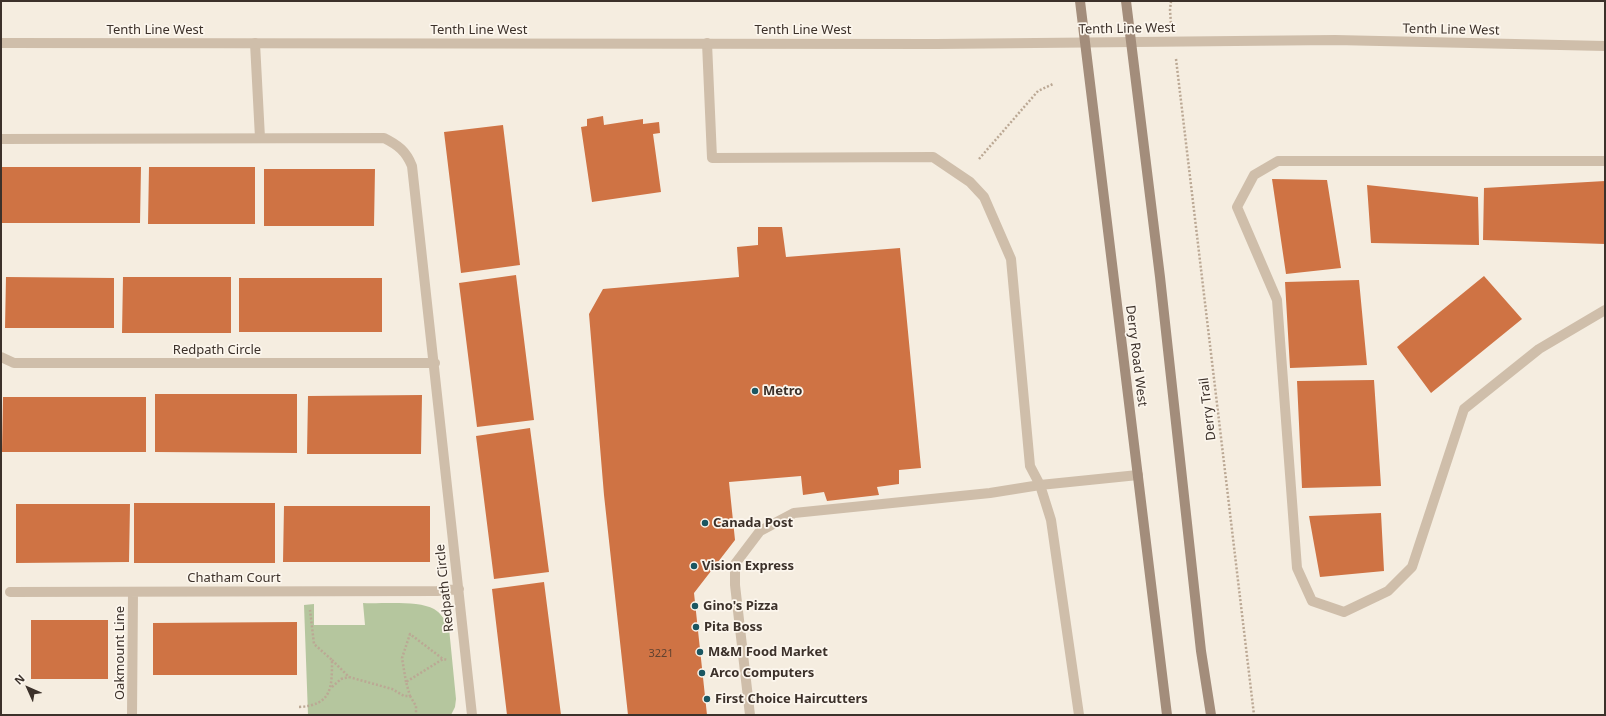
<!DOCTYPE html>
<html>
<head>
<meta charset="utf-8">
<style>
	body { margin:0 }
	#map { position:relative; width:1606px; height:716px; overflow:hidden; background:#f5ede0; font-family:"Noto Sans",sans-serif }
	canvas { display:block }
	.frame { position:absolute; inset:0; border:2px solid #3c312a; pointer-events:none }
	.north { position:absolute; left:8px; top:668px; width:40px; height:40px; -webkit-text-stroke:3px #fcf6ed; paint-order:stroke; rotate:315deg; font-size:11px; font-weight:700; line-height:16px; text-align:center; color:#3c312a }
	.north::after { content:''; display:block; margin:auto; width:14px; height:18px; background:#3c312a; clip-path:polygon(50% 0,100% 100%,50% 72%,0 100%) }
</style>
</head>
<body>
<div id="map">
<canvas width="1606" height="716"></canvas>
<div class="frame"></div>
<div class="north">N</div>
</div>
<script>
const ctx = document.querySelector('canvas').getContext('2d');
ctx.lineJoin = 'round';
function fill(path, color) { ctx.fillStyle = color; ctx.fill(path, 'evenodd'); }
function strokePath(path, color, width, dash) { ctx.strokeStyle = color; ctx.lineWidth = width; ctx.lineCap = dash ? 'butt' : 'round'; ctx.setLineDash(dash || []); ctx.stroke(path); }
function label(font, color, halo, rows, align = 'center') {
  ctx.font = font + ' "Noto Sans",sans-serif'; ctx.lineWidth = 3.5; ctx.setLineDash([]); ctx.textBaseline = 'middle'; ctx.strokeStyle = halo; ctx.fillStyle = color; for (const [text, x, y, turn = 0] of rows) {
    ctx.save(); ctx.translate(x, y); ctx.rotate((+turn || 0) * Math.PI / 180); ctx.textAlign = isNaN(turn) ? turn : align; if (halo) ctx.strokeText(text, 0, 0); ctx.fillText(text, 0, 0); ctx.restore();
  }
}
fill(new Path2D(`
	M363,603C381,604 418,600 434,609C441,613 445,620 449,628L456,699L455,707L451,715H308L304,605L314,604V625H365Z`), '#b5c69e');
fill(new Path2D(`
	M603,116L604,125L643,119V124L659,122L660,133L653,134L661,192L592,202L581,127L587,126V119Z
	M503,125L520,265L461,273L444,132Z
	M1,167H141L140,223H1Z
	M149,167H255V224H148Z
	M264,169H375L374,226H264Z
	M1272,179L1327,180L1341,268L1286,274Z
	M1605,181V244L1483,240L1484,188Z
	M1367,185L1478,197L1479,245L1371,243Z
	M758,227H782L786,257L900,248L921,468L899,470V484L877,487L879,495L827,501L824,492L803,495L801,476L729,482L735,540L694,593L707,715H628L604,495L589,314L603,289L739,277L737,247L758,245Z
	M516,275L534,420L477,427L459,283Z
	M1484,276L1522,319L1431,393L1397,347Z
	M6,277L114,278V328H5Z
	M123,277H231V333H122Z
	M239,278H382V332H239Z
	M1359,280L1367,365L1290,368L1285,282Z
	M1374,380L1381,486L1302,488L1297,381Z
	M155,394H297V453L155,452Z
	M422,395L421,454H307L308,396Z
	M3,397H146V452H2Z
	M530,428L549,572L494,579L476,436Z
	M134,503H275V563H134Z
	M16,504H130L129,562L16,563Z
	M284,506H430V562H283Z
	M1381,513L1384,571L1320,577L1309,516Z
	M544,582L561,715H507L492,589Z
	M31,620H108V679H31Z
	M297,622V675H153V623Z`), '#cf7344');
strokePath(new Path2D(`
	M1171,1L1170,10L1171,24
	M1176,59L1254,715
	M979,159L1038,91L1053,84
	M332,660L349,677L392,689L404,696H410L406,682L443,659L448,660
	M406,682L402,658L410,634L443,659
	M332,687L341,679L349,677
	M410,696L416,706V715
	M299,707C332,705 332,688 332,660L314,644L310,610`), '#bba894', 2.5, [2, 2]);
strokePath(new Path2D(`
	M255,43L260,138
	M707,43L712,158L933,157L970,182L984,197L1011,259L1030,466L1040,485L1051,520L1079,715
	M1605,161H1278L1254,175L1237,207L1277,300L1297,568L1312,601L1344,612L1388,591L1412,567L1464,409L1539,349L1605,310
	M750,715L735,585V564L760,531L794,513L990,493L1040,485L1138,475`), '#cfbeaa', 10);
strokePath(new Path2D(`
	M1,139L384,138C398,145 406,151 412,166L472,715
	M1,357L14,363H435
	M10,592L437,591L459,589
	M132,715L133,592`), '#cfbeaa', 10);
strokePath(new Path2D(`
	M1,43L936,44L1335,40L1605,46`), '#cfbeaa', 10);
strokePath(new Path2D(`
	M1080,1L1167,715
	M1126,1L1160,277L1201,651L1211,715`), '#a38d7b', 10);
for (const [x, y, r, color] of [
	[755,391,4,"#1b5661"],
	[705,523,4,"#1b5661"],
	[694,566,4,"#1b5661"],
	[695,606,4,"#1b5661"],
	[696,627,4,"#1b5661"],
	[700,652,4,"#1b5661"],
	[702,673,4,"#1b5661"],
	[707,699,4,"#1b5661"]
]) { const dot = new Path2D(); dot.arc(x, y, r, 0, 2 * Math.PI); ctx.fillStyle = color; ctx.fill(dot); strokePath(dot, '#fcf6ed', 1.5); }
label('11px', '#614230', null, [
	["3221",661,654]
]);
label('13px', '#3c312a', '#fcf6ed', [
	["Tenth Line West",1127,29,-1],
	["Tenth Line West",155,30],
	["Tenth Line West",479,30],
	["Tenth Line West",803,30],
	["Tenth Line West",1451,30,1],
	["Redpath Circle",217,350],
	["Derry Road West",1136,356,83],
	["Derry Trail",1208,409,-97],
	["Chatham Court",234,578],
	["Redpath Circle",445,588,-96],
	["Oakmount Line",120,653,-90]
]);
label('bold 13px', '#3c312a', '#fcf6ed', [
	["Metro",763,391],
	["Canada Post",713,523],
	["Vision Express",702,566],
	["Gino's Pizza",703,606],
	["Pita Boss",704,627],
	["M&M Food Market",708,652],
	["Arco Computers",710,673],
	["First Choice Haircutters",715,699]
], 'left');
</script>
</body>
</html>
